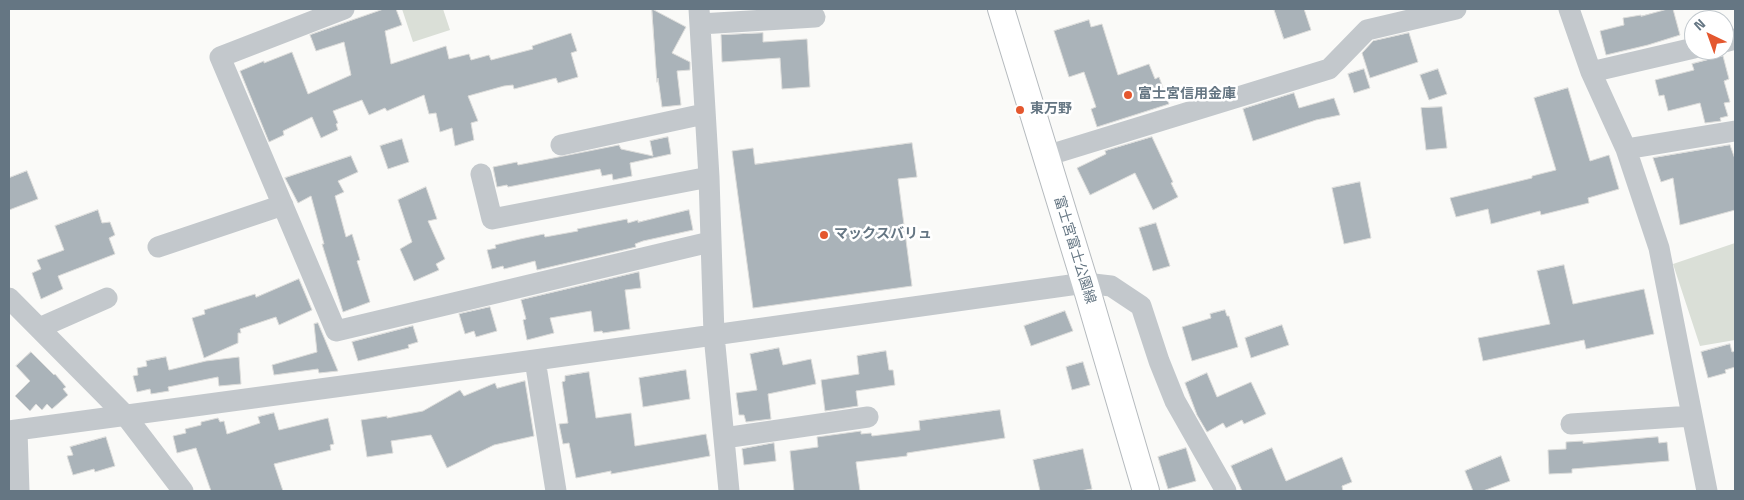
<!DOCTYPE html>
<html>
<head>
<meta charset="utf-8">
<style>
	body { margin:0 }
	#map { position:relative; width:1744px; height:500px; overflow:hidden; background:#fafaf8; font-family:"Titillium Web",sans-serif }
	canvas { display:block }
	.frame { position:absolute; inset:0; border:10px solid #657683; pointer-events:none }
	.north { position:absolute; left:1684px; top:10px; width:50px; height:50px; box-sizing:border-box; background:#fff; border:1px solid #c1c8cd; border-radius:50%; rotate:318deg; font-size:14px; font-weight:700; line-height:20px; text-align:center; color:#657683 }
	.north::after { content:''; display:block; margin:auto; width:18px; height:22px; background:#e4572e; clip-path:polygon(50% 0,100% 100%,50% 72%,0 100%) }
</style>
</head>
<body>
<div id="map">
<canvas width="1744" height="500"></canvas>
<div class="frame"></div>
<div class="north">N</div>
</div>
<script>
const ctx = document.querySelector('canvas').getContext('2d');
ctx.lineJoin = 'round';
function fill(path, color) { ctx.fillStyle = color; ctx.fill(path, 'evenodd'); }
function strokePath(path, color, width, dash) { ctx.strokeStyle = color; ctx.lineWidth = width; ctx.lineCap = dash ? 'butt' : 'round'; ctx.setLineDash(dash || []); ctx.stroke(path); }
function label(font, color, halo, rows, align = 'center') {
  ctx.font = font + ' "Titillium Web","Noto Sans JP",sans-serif'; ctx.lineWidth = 5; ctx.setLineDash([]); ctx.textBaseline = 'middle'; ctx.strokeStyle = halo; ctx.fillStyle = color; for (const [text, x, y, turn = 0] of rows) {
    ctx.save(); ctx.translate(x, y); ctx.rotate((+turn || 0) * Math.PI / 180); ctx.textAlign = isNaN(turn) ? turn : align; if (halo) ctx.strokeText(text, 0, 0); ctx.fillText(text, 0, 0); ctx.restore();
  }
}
fill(new Path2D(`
	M402,9H443L450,30L413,42Z
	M1735,243V340L1700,346L1673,264Z`), '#dadfd7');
const building = new Path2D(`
	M384,9H396L402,25L385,31L391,64L446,46L449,59L469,54L471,60L489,55L491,60L533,49L532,46L571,33L577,51L571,53L578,77L558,83L556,78L514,89L513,85L504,86L468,96L478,121L471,123L474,140L455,146L452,128L440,132L436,113L429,114L424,95L387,111L385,108L369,115L362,100L333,111L338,123L336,124L338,130L321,138L312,117L283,131L284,135L269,142L240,71L264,61V63L292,52L308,94L351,75L344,42L316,51L310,35Z
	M652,9L686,27L672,53L690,62V70L677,71L681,105L662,107L658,78L657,82Z
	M1274,9H1304L1311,30L1284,39Z
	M1668,9H1673L1680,35L1648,45L1606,55L1600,31L1624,25L1623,18L1641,15V16Z
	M1089,20L1091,27L1102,24L1118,75L1149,64L1155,79L1159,77L1169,104L1097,127L1091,109L1096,107L1084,72L1069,77L1054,31Z
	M763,33V42L807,39L810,87L782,89L780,58L722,62L721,35Z
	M1409,33L1418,62L1370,78L1362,53L1373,41Z
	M1723,56L1729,79L1724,81L1730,102L1724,103L1728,116L1720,118L1721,121L1705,123L1700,103L1668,111L1664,95L1659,96L1655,80L1694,70L1692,64Z
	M1364,69L1370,88L1354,93L1348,74Z
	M1438,69L1447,94L1429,100L1420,75Z
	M1568,88L1590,161L1609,155L1619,189L1588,198L1589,203L1541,215L1540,211L1491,224L1488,209L1456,217L1450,198L1532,178V176L1556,170L1534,98Z
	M1294,93L1299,108L1334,98L1340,115L1316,120L1253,141L1243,109Z
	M1442,107L1447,148L1426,150L1421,108Z
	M668,137L671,154L630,163L632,176L613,180L612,174L602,176L600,169L508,187L507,185L497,187L493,167L517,162L518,165L619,145L621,149L653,156L650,141Z
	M1152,137L1173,182L1171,183L1178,197L1153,210L1135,173L1090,195L1077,168L1106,154L1105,151Z
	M402,139L409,162L388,169L380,146Z
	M912,143L917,177L898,179L912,286L753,308L732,151L753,148L755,164Z
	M1730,145L1735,159V210L1680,225L1673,178L1661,182L1653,158Z
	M351,156L358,172L338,181L344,192L335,196L346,237L352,234L360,260L357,261L370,302L343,312L322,244H324L311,196L298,203L285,178Z
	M27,171L38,199L9,210V178Z
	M1360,182L1371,238L1344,244L1332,188Z
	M426,187L437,219L428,221L445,259L436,264L439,270L414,281L400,249L412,242L398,200Z
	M98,210L102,223L110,222L115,235L109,238L115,254L58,276L63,289L41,299L32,273L41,269L37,260L64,250L55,226Z
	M689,210L693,230L643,241L635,244L636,247L537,270L535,261L504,269L503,266L492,269L487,250L496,248L495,245L520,239L544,234L545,237L578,231L577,229L627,219L628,223L638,220V222Z
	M1156,223L1170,266L1153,271L1139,228Z
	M1564,265L1573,304L1644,289L1654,334L1586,349L1584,340L1483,361L1478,338L1550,324L1537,271Z
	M639,272L641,288L625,290L630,329L603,333L602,331L594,332L591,311L550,318L554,333L527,340L523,320L526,319L521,300Z
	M299,279L312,310L279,325L276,317L240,329L241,333H238V343L204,358L192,318L205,314L204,310L255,294L256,297Z
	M490,307L497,331L476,337L474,331L465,334L459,314Z
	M1225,310L1227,316H1229L1238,347L1192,361L1182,327L1211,318L1210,314Z
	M1065,311L1073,331L1031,346L1024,326Z
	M318,323L338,371L319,373L318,369L274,375L272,365L317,352L314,324Z
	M1282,325L1289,345L1251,358L1245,338Z
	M413,326L418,342L408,345L409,348L358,361L352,342Z
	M1730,344L1732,352L1735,351V367L1725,370L1726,373L1708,378L1701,352Z
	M779,348L783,365L811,359L816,384L768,394L771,419L746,422L744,415H739L736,393L757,390L750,354Z
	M886,351L889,370H893L895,385L856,391L858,406L825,411L821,380L859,374L857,356Z
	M31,352L54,375L55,374L66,387L63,389L68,395L52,409L47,404L42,410L36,404L30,411L15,396L30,381L16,366Z
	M166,357L169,370L206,361L239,357L241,384L219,386L218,377L168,387L169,391L151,394L150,389L137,392L133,376L138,375L137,368L147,366L146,361Z
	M1083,362L1090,385L1072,390L1066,367Z
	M686,370L690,399L643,407L639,378Z
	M589,372L596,418L631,413L635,446L706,434L710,456L611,474V471L576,478L569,443L563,444L559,424L568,423L562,382L565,381V376Z
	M1207,373L1217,397L1251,382L1266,414L1244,424L1242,420L1226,428L1223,423L1207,432L1197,415L1185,383Z
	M525,381L534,436L494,445L447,468L431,435L391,441L393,453L367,457L361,420L387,416V418L423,411L460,390L464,396L495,383L497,388Z
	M1000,410L1005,438L907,453V456L856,462L860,491H794L790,451L818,447L817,437L861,431V434L871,433L872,436L920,430L919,421Z
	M274,413L279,430L328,418L334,444L330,445L331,450L274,464L283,491H211L196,448L177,453L173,436L186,433L185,429L201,425V422L218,418L220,422L224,421L227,434L260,423L258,417Z
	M106,437L115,466L95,472L94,469L73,475L67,456L73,455L70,447Z
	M1658,437L1659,443L1667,442L1669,461L1584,468L1572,469V473L1549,474L1548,450L1566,449V442L1583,441V443Z
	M774,443L776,461L744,465L742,449Z
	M1186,448L1196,481L1168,489L1158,457Z
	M1272,448L1286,481L1342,457L1352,482L1342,486L1343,491H1242L1231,466Z
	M1083,449L1092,489L1080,491H1040L1033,460Z
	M1501,456L1510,481L1483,491H1473L1465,471Z`);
fill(building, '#aab3b9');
strokePath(building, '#dcdcda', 1);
const major = new Path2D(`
	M1001,9L1085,283L1146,491`);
strokePath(major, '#b5babe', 28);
strokePath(new Path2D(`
	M344,9L220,57L336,331L710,242
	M699,9L709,177L714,335L729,491
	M1569,9L1591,72L1626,149L1659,248L1707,491
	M700,24L815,17
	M1724,42L1735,39
	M1591,72L1694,48
	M561,145L704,114
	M1626,149L1735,131
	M1046,156L1329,69L1367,30L1456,9
	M481,174L492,219L709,177
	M158,247L283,205
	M9,298L125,415L183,491
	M39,328L107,298
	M535,360L556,491
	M1571,424L1692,416
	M17,430L19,491
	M9,431L535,360L1085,283L1111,286L1141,306L1159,361L1175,401L1226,491
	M724,438L868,417`), '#c3c8cc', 21);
strokePath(major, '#fff', 26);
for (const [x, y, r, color] of [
	[1128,95,5,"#e4572e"],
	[1020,110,5,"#e4572e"],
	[824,235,5,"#e4572e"]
]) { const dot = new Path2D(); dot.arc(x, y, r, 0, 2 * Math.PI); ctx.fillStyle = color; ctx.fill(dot); strokePath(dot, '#fff', 2); }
label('bold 14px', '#657683', '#fff', [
	["富士宮信用金庫",1138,95],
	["東万野",1030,110],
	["マックスバリュ",834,235]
], 'left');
label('14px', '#657683', '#fff', [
	["富士宮富士公園線",1074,250,73]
]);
</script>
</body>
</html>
